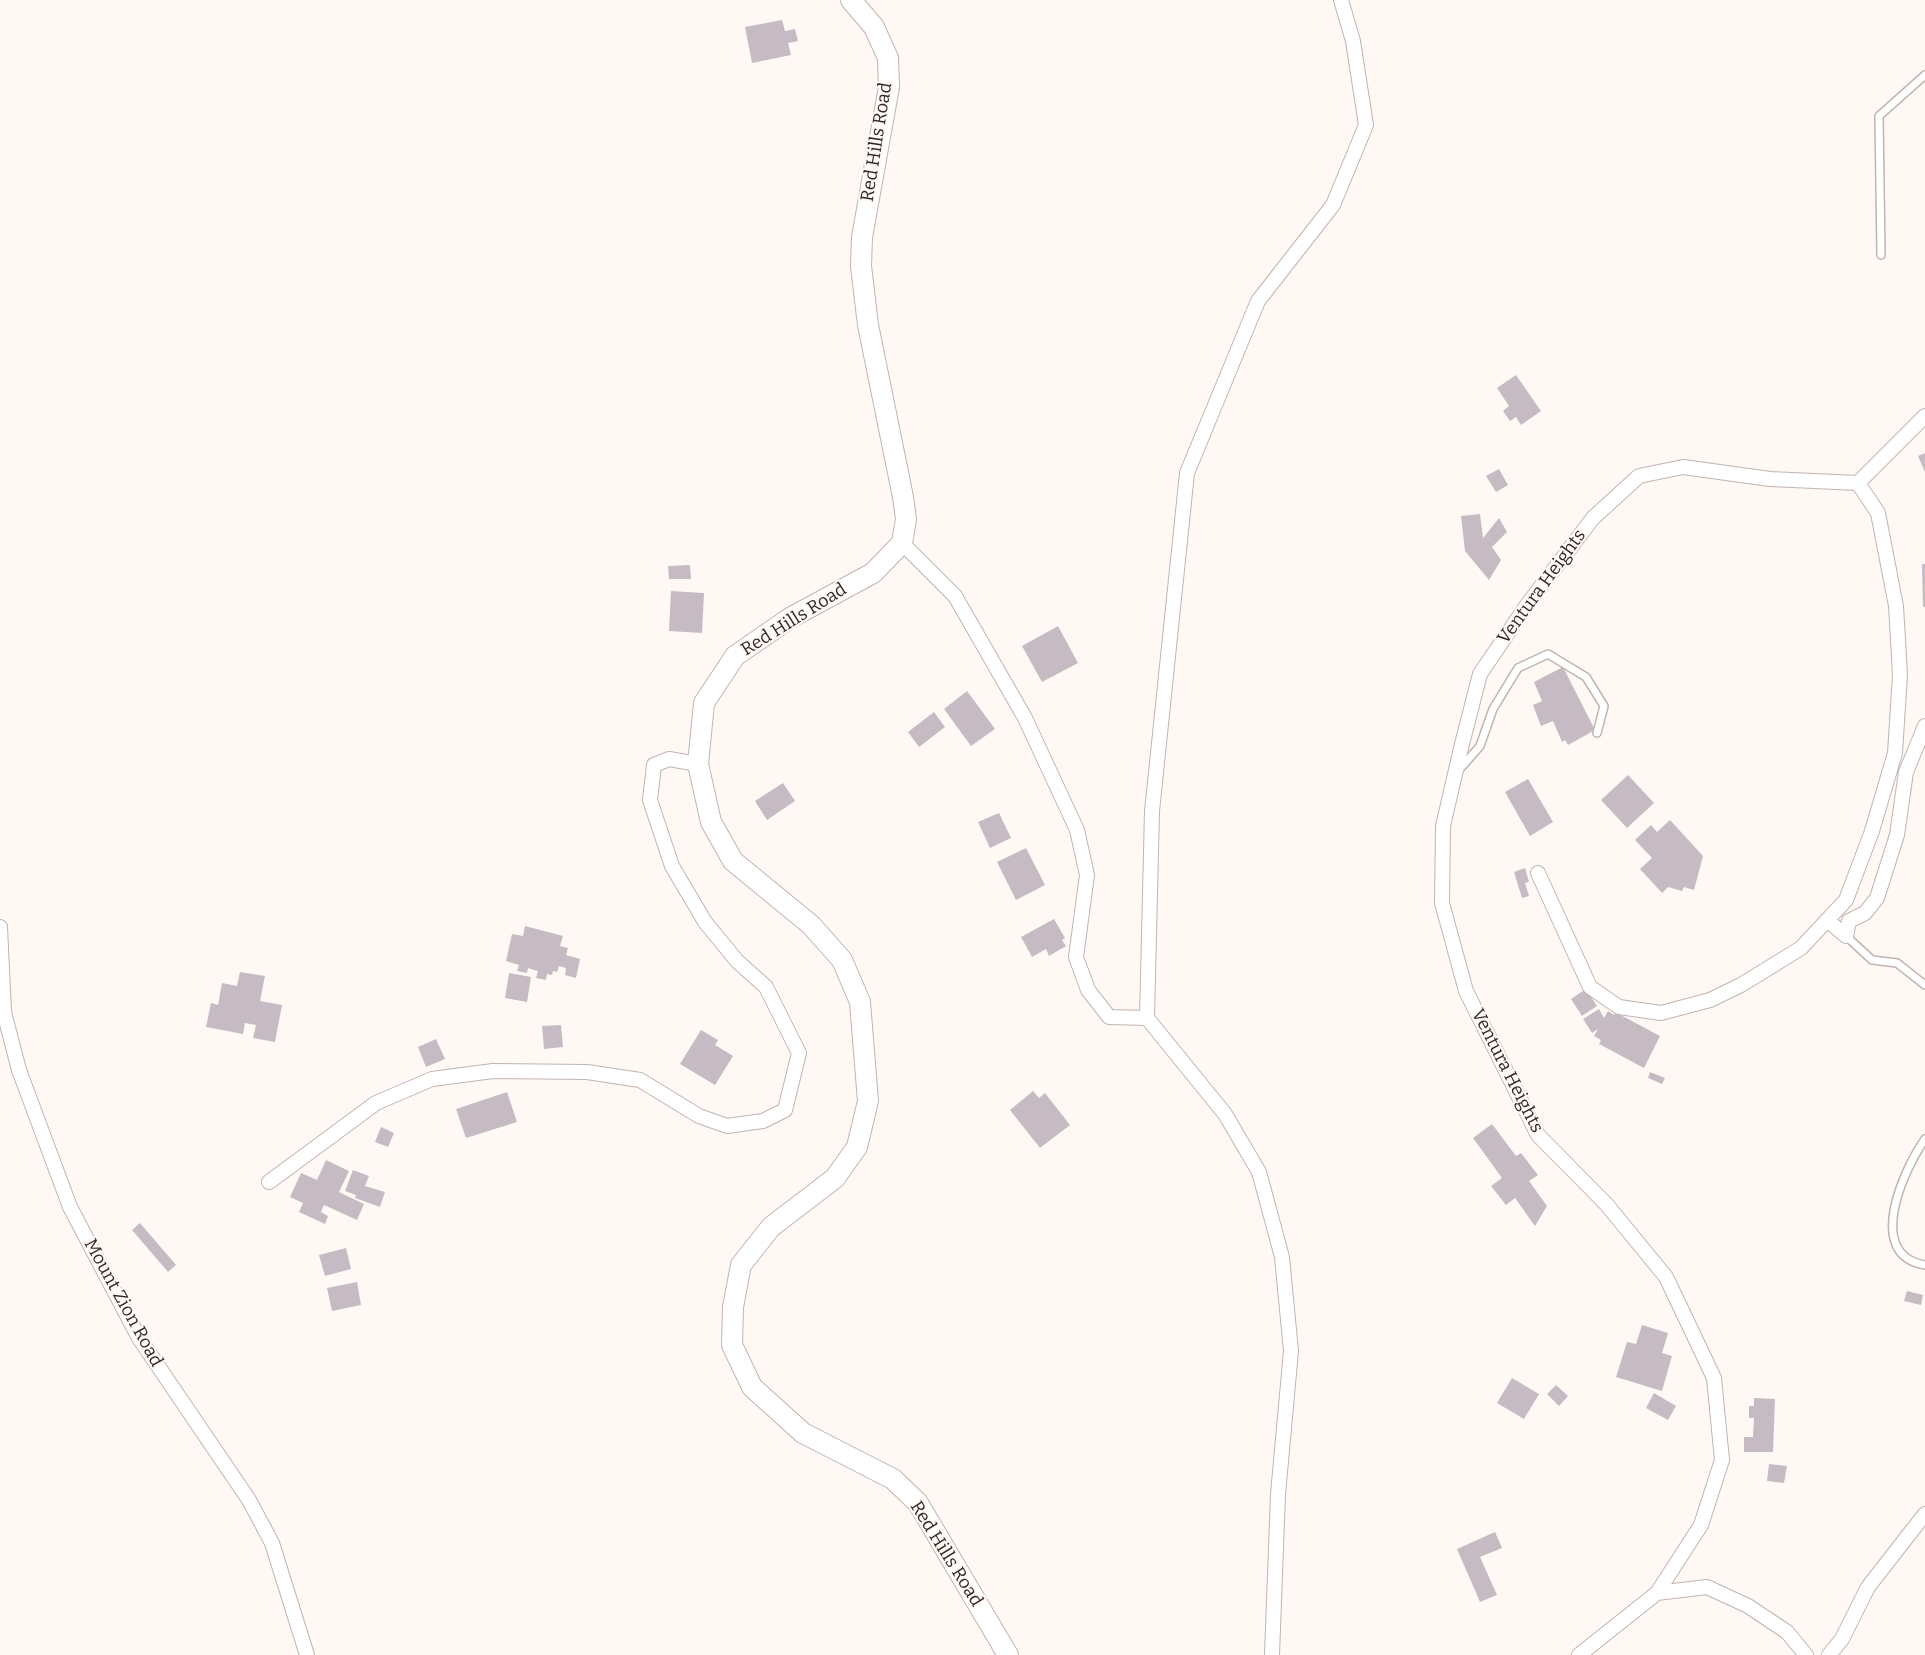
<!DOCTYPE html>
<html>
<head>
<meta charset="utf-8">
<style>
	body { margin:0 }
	canvas { display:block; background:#fff8f4 }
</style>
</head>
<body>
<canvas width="1925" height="1655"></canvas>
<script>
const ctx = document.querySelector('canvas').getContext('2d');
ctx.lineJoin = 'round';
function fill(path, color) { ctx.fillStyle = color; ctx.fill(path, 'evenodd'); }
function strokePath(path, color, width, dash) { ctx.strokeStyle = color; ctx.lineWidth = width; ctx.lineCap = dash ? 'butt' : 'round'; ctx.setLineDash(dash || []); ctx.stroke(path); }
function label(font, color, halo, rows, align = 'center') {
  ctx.font = font + ' Bitter,serif'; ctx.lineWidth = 4.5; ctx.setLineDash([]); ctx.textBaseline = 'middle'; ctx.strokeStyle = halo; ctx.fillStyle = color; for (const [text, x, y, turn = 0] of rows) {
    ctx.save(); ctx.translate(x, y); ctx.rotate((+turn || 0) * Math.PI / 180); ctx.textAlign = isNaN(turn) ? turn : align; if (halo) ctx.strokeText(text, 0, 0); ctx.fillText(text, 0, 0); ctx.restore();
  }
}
fill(new Path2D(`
	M782,20L785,31L795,29L798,41L788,43L791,55L752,63L745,27Z
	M1516,375L1541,411L1521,425L1516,417L1510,421L1503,411L1509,406L1497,388Z
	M1925,453V472L1918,456Z
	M1499,469L1508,485L1496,492L1486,476Z
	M1480,514L1483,538L1499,518L1507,532L1492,547L1501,560L1489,580L1465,551L1461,516Z
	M1922,564H1925V607H1923Z
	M690,565L691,579H669L668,566Z
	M671,591L704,593L702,633L669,631Z
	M1058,626L1078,663L1042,682L1022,646Z
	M1563,667L1595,730L1568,745L1565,740L1562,742L1553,721L1541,726L1533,705L1542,701L1534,682Z
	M967,691L995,729L971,746L944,709Z
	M934,712L945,727L919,747L908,732Z
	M1628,775L1654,803L1627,828L1601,800Z
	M1528,779L1553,822L1530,836L1505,792Z
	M783,783L795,801L767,820L755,801Z
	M999,813L1011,838L990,848L978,822Z
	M1670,820L1703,856L1694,890L1684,887L1682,891L1668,887L1662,893L1640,869L1652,858L1635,840L1651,825L1657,832Z
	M1026,848L1045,885L1016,900L997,862Z
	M1525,868L1529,882L1525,883L1529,896L1522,898L1514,872Z
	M1054,919L1065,938L1062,940L1066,946L1049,956L1046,949L1032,957L1021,937Z
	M525,926L563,936L560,946L568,948L566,955L580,959L576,978L565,975L566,968L559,966L557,972L553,971L552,975L547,974L546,980L536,978L538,971L528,968L527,973L517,971L519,965L506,961L512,934L523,936Z
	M240,972L265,976L260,1001L282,1005L275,1042L253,1038L256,1025L245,1023L243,1034L206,1027L211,1003L218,1005L222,983L237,986Z
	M509,973L531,977L527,1002L505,998Z
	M1586,989L1597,1006L1582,1016L1571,999Z
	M1599,1009L1604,1018L1608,1011L1614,1015L1615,1012L1660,1036L1644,1068L1599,1044L1601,1040L1594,1036L1598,1029L1592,1033L1583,1019Z
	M561,1025L563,1047L544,1049L542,1026Z
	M701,1030L718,1040L715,1045L733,1056L715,1085L680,1064Z
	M436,1039L445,1059L426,1067L418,1047Z
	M1650,1072L1665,1078L1662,1084L1648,1078Z
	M1033,1091L1039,1098L1045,1093L1070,1125L1040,1148L1010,1110Z
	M507,1092L517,1122L466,1138L456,1109Z
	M1492,1124L1516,1156L1521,1153L1538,1175L1529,1181L1547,1206L1535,1226L1515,1198L1506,1205L1491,1186L1502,1178L1473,1138Z
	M381,1127L394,1133L388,1147L375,1142Z
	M326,1160L349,1171L339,1192L364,1204L357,1220L324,1205L321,1212L328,1216L325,1224L299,1212L303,1203L290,1197L301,1173L317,1180Z
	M353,1170L369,1176L365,1186L385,1192L380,1207L355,1198L356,1195L345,1191Z
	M140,1223L176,1265L168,1272L132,1230Z
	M346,1248L351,1269L325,1276L319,1255Z
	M357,1282L361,1305L332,1311L327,1288Z
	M1907,1291L1923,1295L1921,1305L1904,1301Z
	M1642,1325L1668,1333L1662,1353L1672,1356L1662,1391L1616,1377L1627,1342L1636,1344Z
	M1512,1378L1539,1394L1524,1419L1497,1403Z
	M1556,1385L1568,1396L1559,1406L1547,1394Z
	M1654,1393L1676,1406L1668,1420L1646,1408Z
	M1754,1398L1775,1399L1773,1452H1744V1437H1753L1754,1418H1749V1406H1754Z
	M1769,1464L1787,1466L1784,1483L1767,1481Z
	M1495,1532L1502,1548L1480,1557L1497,1595L1480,1602L1457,1549Z`), '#c6bbc2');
const lane = new Path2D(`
	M1881,255L1879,116L1925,75
	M1459,770L1480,746L1493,709L1518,668L1548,654L1586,677L1604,706L1597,733
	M1846,936L1872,960L1897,963L1925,985
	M1925,1139C1904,1169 1864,1255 1925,1265`);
const street = new Path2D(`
	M1858,483L1925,416
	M902,543L955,596L1025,718L1077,830L1087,875L1076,957L1088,990L1109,1017L1147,1018L1225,1114L1259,1172L1282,1257L1291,1351L1278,1494L1272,1655
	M1538,873L1590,987L1619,1007L1661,1013L1710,1000L1741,985L1801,948L1846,900L1872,831L1895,753L1900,675L1896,606L1878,513L1858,483L1770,479L1683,467L1639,476L1593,518L1527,605L1480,674L1462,744L1443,826L1442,903L1466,991L1538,1135L1607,1205L1666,1277L1714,1378L1722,1460L1701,1525L1657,1593L1579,1655
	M1827,920L1846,936L1849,921L1865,913L1877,898L1897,835L1906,772L1925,726
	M0,927L4,1012L19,1070L70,1207L139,1338L249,1500L272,1543L307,1655
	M1147,1018L1152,811L1187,473L1258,301L1333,205L1366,125L1353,41L1341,0
	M269,1182L376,1103L432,1079L493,1071L587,1072L640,1080L699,1116L727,1126L763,1121L785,1110L799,1053L766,987L737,961L705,922L672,866L650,800L654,765L669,759L698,764
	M1657,1593L1707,1587L1748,1606L1787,1632L1806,1655
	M1829,1655L1842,1639L1868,1587L1925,1514`);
const secondary = new Path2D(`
	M851,0L874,27L888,58L889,87L862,237L861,266L868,325L903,497L906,519L902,543L873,573L790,618L735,656L704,703L698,764L711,822L733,861L811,925L842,960L860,1002L868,1101L857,1147L835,1178L771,1227L741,1265L733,1307L732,1345L752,1387L803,1433L893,1479L918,1503L1008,1655`);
strokePath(lane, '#c0b5af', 10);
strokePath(street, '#c0b5af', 16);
strokePath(secondary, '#c0b5af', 22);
strokePath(lane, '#fff', 7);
strokePath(street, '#fff', 14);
strokePath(secondary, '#fff', 20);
label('18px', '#2c2826', '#fff8f4', [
	["Red Hills Road",877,142,-81],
	["Ventura Heights",1542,587,-54],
	["Red Hills Road",794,620,-32],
	["Ventura Heights",1507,1071,63],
	["Mount Zion Road",123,1303,61],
	["Red Hills Road",946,1554,58]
]);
</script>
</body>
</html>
